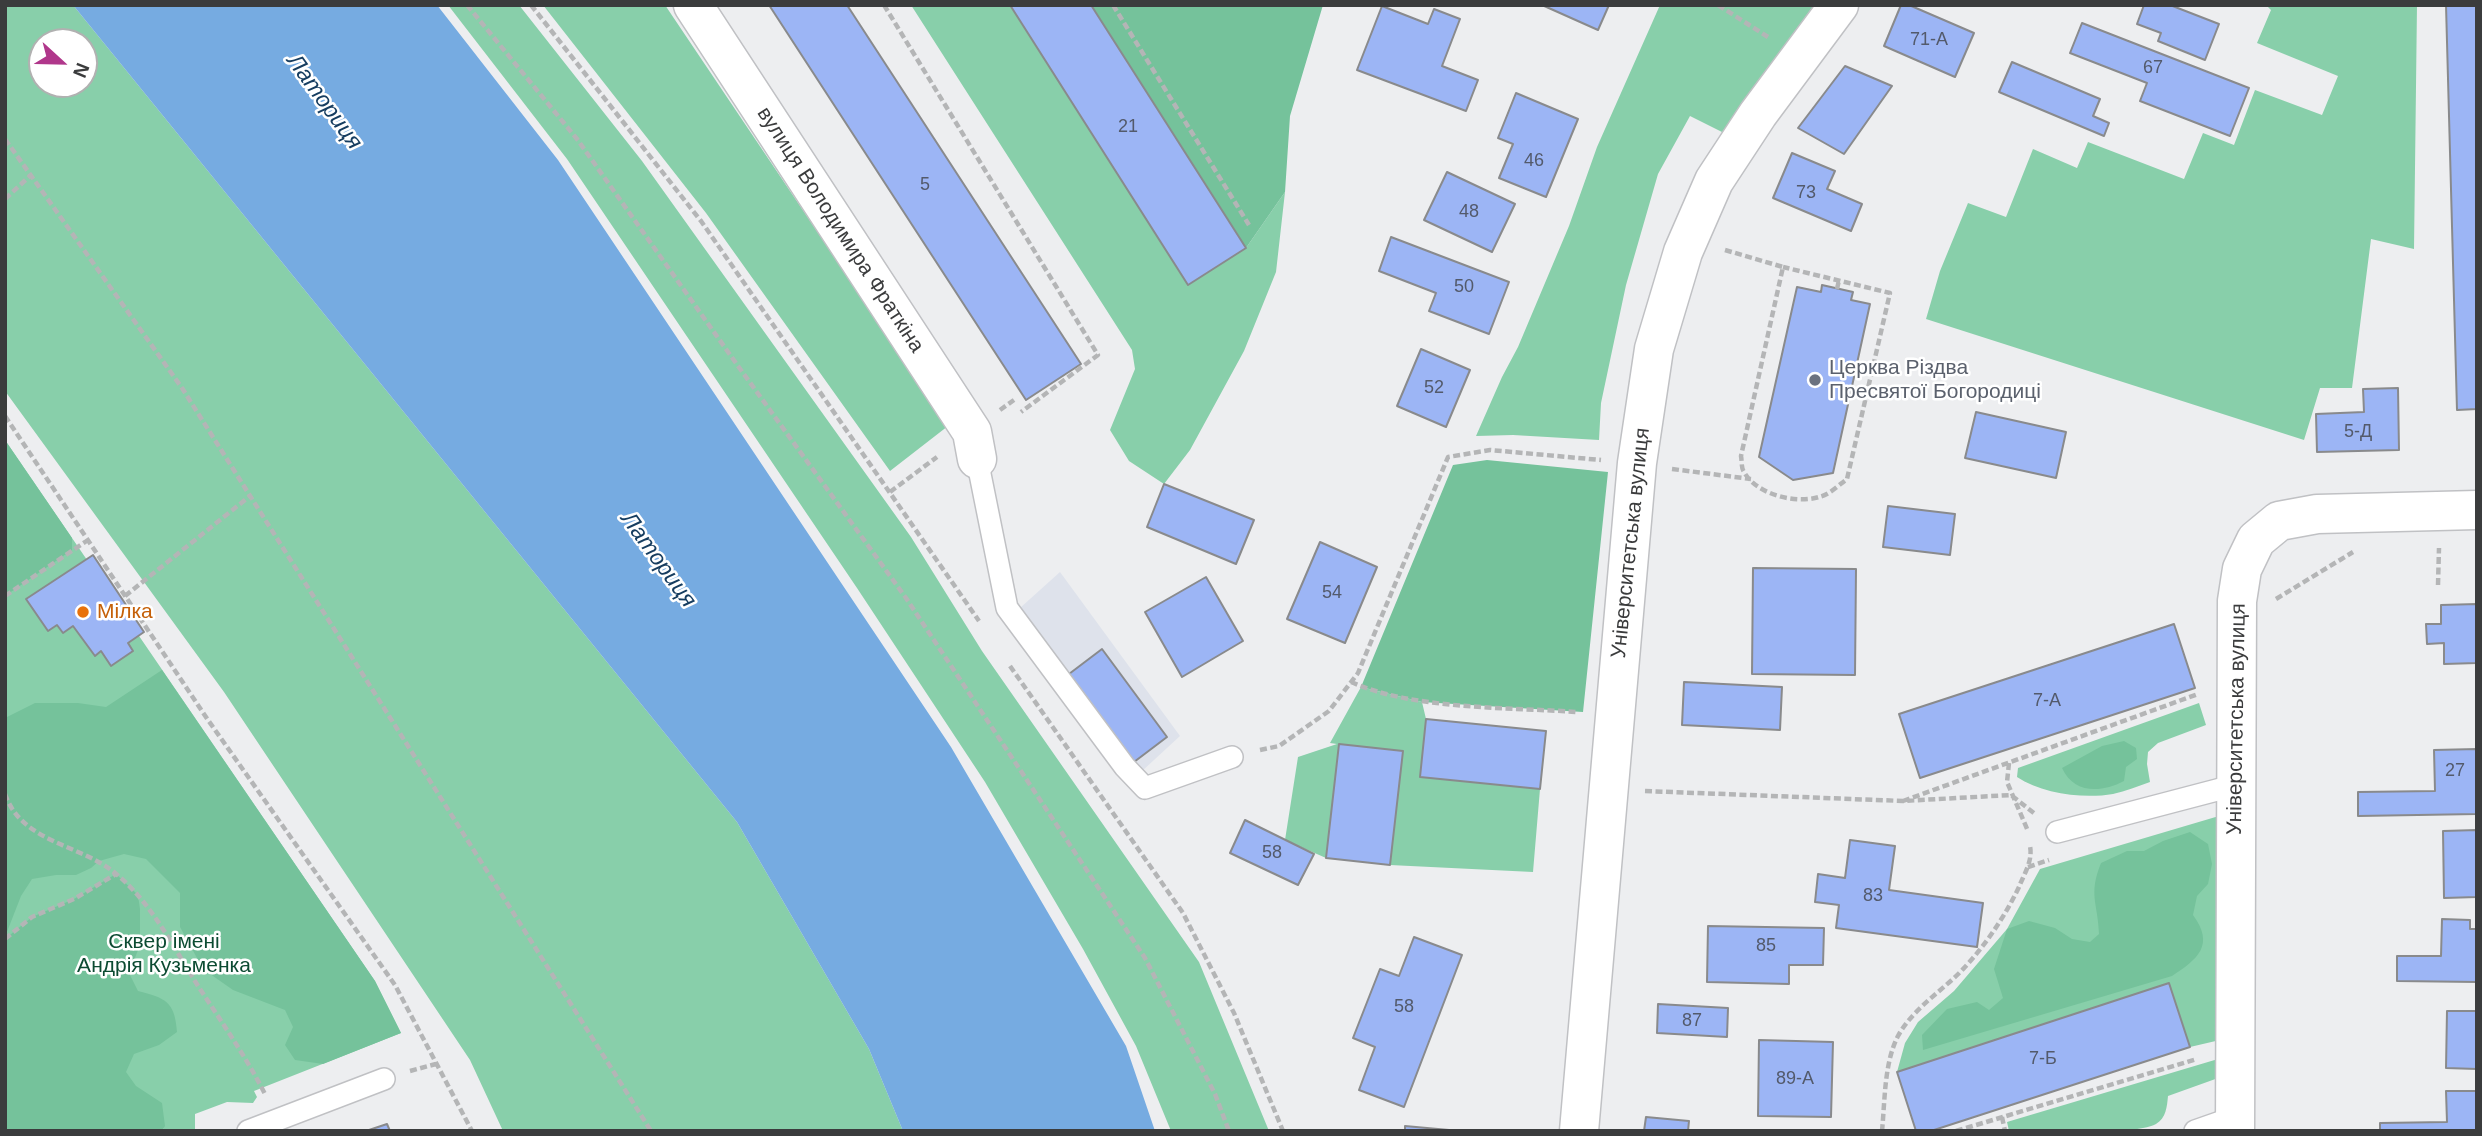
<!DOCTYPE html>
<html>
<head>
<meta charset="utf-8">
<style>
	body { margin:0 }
	#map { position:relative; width:2482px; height:1136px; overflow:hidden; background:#edeef0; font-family:Helvetica,sans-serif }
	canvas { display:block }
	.frame { position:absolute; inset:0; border:7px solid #3b3c3d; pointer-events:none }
	.north { position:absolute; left:28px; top:28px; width:70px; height:70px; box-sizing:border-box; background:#fff; border:2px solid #b1b1b1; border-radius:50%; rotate:112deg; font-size:19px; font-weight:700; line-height:28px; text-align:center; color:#3b3c3d }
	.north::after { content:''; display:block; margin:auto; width:24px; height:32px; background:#b0378b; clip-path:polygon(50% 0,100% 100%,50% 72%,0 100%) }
</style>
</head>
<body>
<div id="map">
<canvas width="2482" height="1136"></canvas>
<div class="frame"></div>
<div class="north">N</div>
</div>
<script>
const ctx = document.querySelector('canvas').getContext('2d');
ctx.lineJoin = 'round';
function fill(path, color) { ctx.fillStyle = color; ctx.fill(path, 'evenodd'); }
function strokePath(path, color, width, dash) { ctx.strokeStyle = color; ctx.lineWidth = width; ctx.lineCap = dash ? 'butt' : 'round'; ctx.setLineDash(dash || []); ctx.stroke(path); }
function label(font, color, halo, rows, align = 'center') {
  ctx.font = font + ' Helvetica,sans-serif'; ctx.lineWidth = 5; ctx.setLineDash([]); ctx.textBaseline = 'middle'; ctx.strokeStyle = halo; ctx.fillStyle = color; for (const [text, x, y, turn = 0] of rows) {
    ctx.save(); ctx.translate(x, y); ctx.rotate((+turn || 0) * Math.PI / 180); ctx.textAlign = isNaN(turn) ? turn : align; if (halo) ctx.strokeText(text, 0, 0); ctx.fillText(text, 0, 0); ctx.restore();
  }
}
fill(new Path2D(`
	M1060,572L1180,736L1141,772L1020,608Z`), '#dee2eb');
fill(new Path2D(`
	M5,5H73L737,822L869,1049L903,1131H503L470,1060L224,692L5,391ZM42,42H84V84H42Z
	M448,5H519L642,161L911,537L982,651L1199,962L1269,1131H1171L1136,1046L1083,949L985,782L857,588L567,159Z
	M543,5H665L948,426L890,471L706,213Z
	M911,5H1010L1188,284L1246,248L1285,192L1276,272L1244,351L1190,450L1164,484L1129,461L1110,430L1135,369L1132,350Z
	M1660,5H1814L1724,133L1690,116L1658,174L1626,285L1601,403L1599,440L1513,435L1476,436L1502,377L1518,347L1569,226L1597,147Z
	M2266,5H2417L2414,249L2371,239L2352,388H2320L2304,440L1926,319L1940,271L1968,203L2006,217L2033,149L2077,168L2088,142L2184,179L2203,133L2234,145L2255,90L2322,115L2338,76L2257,43L2271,10Z
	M5,440L375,981L401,1033L254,1091L257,1097L253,1103L227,1102L195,1114V1131H162L164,1127L153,1131H5Z
	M1361,687L1422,702L1426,719L1421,777L1540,789L1533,872L1390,865L1403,751L1339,744L1326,858L1285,840L1298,757L1337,744L1330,743Z
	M2199,703L2206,725L2158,743L2148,752L2147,764L2150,782C2138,786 2126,791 2113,794C2084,799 2042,794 2017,777L2018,768Z
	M2219,816L2220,1040L2190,1047L2169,983L1897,1072L1905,1043L1918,1022L1954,991L2007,929L2040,869Z
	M2218,1059L2221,1077L2168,1096C2167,1107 2166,1118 2156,1124C2133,1136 2040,1131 2009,1131L2007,1122Z`), '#88cfaa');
fill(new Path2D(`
	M1091,5H1323L1290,116L1285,192L1246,248Z
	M5,440L72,538V550L5,596Z
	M1487,460L1608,472L1583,712L1422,702L1361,687L1453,465Z
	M162,670L375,981L401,1033L323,1064L295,1060L285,1045L293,1027L285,1010L233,990L203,969L180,927V893L146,859L124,854L99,861L91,868L76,875H56L32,879L21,896L5,937L7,717L35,703H78L106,707Z
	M2124,741L2136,748L2137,759L2126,767L2124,781C2101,793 2074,794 2062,768L2102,746Z
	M2190,832L2208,844L2212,864L2208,884L2197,896L2193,915C2215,945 2198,959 2172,976L1923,1050L1922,1035L1947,1009L1977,1002L1989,1010L2003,998L1994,969L2007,929L2029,921L2055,928L2072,939L2090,942L2099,934C2098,903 2088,895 2101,863L2127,851H2144L2163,841Z
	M116,874L138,895L140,909V945L129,973L138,991C165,998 175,1001 177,1032L159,1045L134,1054L126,1072L136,1086L162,1103L165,1126L162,1131H5V939L32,917L74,899Z`), '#75c29b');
fill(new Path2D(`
	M73,5H437L558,160L951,747L1126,1046L1155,1131H903L869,1049L737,822Z`), '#76abe1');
const building = new Path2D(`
	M769,5H847L1081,364L1026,400Z
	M1010,5H1091L1246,248L1188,285Z
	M1542,5H1609L1598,30Z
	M1901,5H1909L1974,33L1955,77L1884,46Z
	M2144,5H2170L2219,24L2205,60L2158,41L2161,33L2137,24Z
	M2446,5H2477V409L2457,410Z
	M1382,6L1428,24L1434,9L1460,19L1442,66L1478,80L1466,111L1357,70Z
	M2082,23L2249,88L2230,136L2140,101L2147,83L2070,53Z
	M2012,62L2100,99L2093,116L2109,123L2104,136L1999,92Z
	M1845,66L1892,86L1844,154L1798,128Z
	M1516,93L1578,119L1546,197L1499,178L1513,144L1498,138Z
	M1792,153L1835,171L1827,189L1862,204L1851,231L1773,198Z
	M1447,172L1515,204L1492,252L1424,220Z
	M1391,237L1509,282L1489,334L1429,311L1436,293L1379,271Z
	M1822,285L1853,292L1851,300L1870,304L1833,473L1793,480L1759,457L1797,287L1821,292Z
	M1421,349L1470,370L1446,427L1397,406Z
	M2398,388L2399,450L2317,452L2316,414L2364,412L2363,389Z
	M1976,412L2066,432L2056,478L1965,458Z
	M1164,484L1254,520L1236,564L1147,527Z
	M1888,506L1955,514L1950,555L1883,547Z
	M1320,542L1377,567L1345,643L1287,619Z
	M93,555L144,632L128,643L133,651L111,666L101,651L95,656L73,626L63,633L57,625L48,631L26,599Z
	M1753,568L1856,569L1855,675L1752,674Z
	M1206,577L1243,641L1182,677L1145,612Z
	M2477,604V663L2444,664V643L2427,644L2426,624H2441V605Z
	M2174,624L2195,688L1920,778L1899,714Z
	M1102,649L1167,737L1134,762L1069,674Z
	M1684,682L1782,687L1780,730L1682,725Z
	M1426,719L1546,731L1540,789L1420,777Z
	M1339,744L1403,751L1390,865L1326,858Z
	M2477,749V814L2358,816V792L2435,791L2434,750Z
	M1245,820L1314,854L1298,885L1230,853Z
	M2477,830V897L2444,898L2443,831Z
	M1850,840L1895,846L1889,890L1983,903L1977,947L1836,928L1839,905L1815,902L1818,874L1845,878Z
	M2442,919L2470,920V929H2477V982L2397,981V956H2441Z
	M1708,926L1824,928L1823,965H1789V984L1707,982Z
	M1414,937L1462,955L1404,1107L1359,1090L1375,1047L1353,1038L1380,969L1399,976Z
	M2169,983L2190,1047L1931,1131H1916L1897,1072Z
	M1658,1004L1728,1008L1727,1037L1657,1033Z
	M2447,1011H2477V1069L2446,1068Z
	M1759,1040L1833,1042L1831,1117L1758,1116Z
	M2446,1091H2477V1131H2380V1123L2447,1122Z
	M1646,1117L1689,1121L1688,1131H1644Z
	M387,1124L390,1131H366Z
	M1405,1126L1460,1131H1405Z`);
fill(building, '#9cb5f5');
strokePath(building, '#898a8c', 2);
const service = new Path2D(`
	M977,459L1007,608L1125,767L1145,788L1232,757
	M2057,832L2236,785
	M248,1131L384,1079
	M2195,1131L2235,1117`);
const minor = new Path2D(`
	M693,5L972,432L977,459
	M2235,1131L2237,601L2242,569L2256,540L2279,521L2317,514L2477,510`);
const secondary = new Path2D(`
	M1579,1131L1637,463L1654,349L1683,252L1714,181L1758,114L1839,5`);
strokePath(service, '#c0c1c4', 24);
strokePath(minor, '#c0c1c4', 41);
strokePath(secondary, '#c0c1c4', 41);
strokePath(new Path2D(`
	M467,5L577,139L738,366L906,598L1145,958L1215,1094L1229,1131
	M531,5L701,221L979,621
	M884,5L1098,355L1021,412
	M1113,5L1249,225
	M1718,5L1768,37
	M5,139L182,388L651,1131
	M5,199L32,174
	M1725,250L1783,267L1741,456C1742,461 1741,468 1744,472C1757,495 1796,504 1819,497C1829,495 1839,485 1847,479L1890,293L1783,267
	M1837,289L1839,280
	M1000,410L1014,400
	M5,416L208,720L395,985L472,1131
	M1672,469L1751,479
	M890,492L937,457
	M2438,585L2439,548
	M5,596L88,540
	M125,596L250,496
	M2276,599L2353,552
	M1010,666L1183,913L1234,1013L1283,1131
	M1351,682C1414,710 1507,707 1577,712
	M1260,750L1279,746L1329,711L1358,673L1448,457L1490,450L1601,460
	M2009,763L2007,782L2028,831
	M1645,791L1903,801L2011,795L2035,814
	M5,794C22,843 80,844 115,873C153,904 174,949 200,989C223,1024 246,1057 265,1094
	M1903,801L2198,694
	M2028,867L2049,860
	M5,939L32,917L74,899L116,874
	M410,1071L436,1064
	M2002,1117L2005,1131
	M1882,1131C1885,1101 1884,1063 1898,1036C1914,1007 1944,990 1965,967C1987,943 2005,916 2019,887C2024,874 2033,861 2030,846
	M1956,1131L2197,1059`), '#b4b5b6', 4.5, [7, 3.5]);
strokePath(service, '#fff', 21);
strokePath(minor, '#fff', 38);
strokePath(secondary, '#fff', 38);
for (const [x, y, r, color] of [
	[1815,380,7,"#6b7280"],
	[83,612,7,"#e8710a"]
]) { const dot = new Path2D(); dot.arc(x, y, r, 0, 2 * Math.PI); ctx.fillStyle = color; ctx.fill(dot); strokePath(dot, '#fff', 2.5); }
label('18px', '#535a6b', null, [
	["71-А",1929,40],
	["67",2153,68],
	["21",1128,127],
	["46",1534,161],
	["5",925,185],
	["73",1806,193],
	["48",1469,212],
	["50",1464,287],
	["52",1434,388],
	["5-Д",2358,432],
	["54",1332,593],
	["7-А",2047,701],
	["27",2455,771],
	["58",1272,853],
	["83",1873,896],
	["85",1766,946],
	["58",1404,1007],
	["87",1692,1021],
	["7-Б",2043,1059],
	["89-А",1795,1079]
]);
label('21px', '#3b3c3d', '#fff', [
	["вулиця Володимира Фраткіна",840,230,57],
	["Університетська вулиця",1631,543,-84],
	["Університетська вулиця",2237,719,-89]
]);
label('21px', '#5b616d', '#fff', [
	["Церква Різдва",1829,368],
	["Пресвятої Богородиці",1829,392]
], 'left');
label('21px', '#c56008', '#fff', [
	["Мілка",97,612]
], 'left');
label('21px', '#0c4b32', '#fff', [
	["Сквер імені",164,942],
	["Андрія Кузьменка",164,966]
]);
label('italic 23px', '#163d60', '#fff', [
	["Латориця",324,102,54],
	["Латориця",658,560,54]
]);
</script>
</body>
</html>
